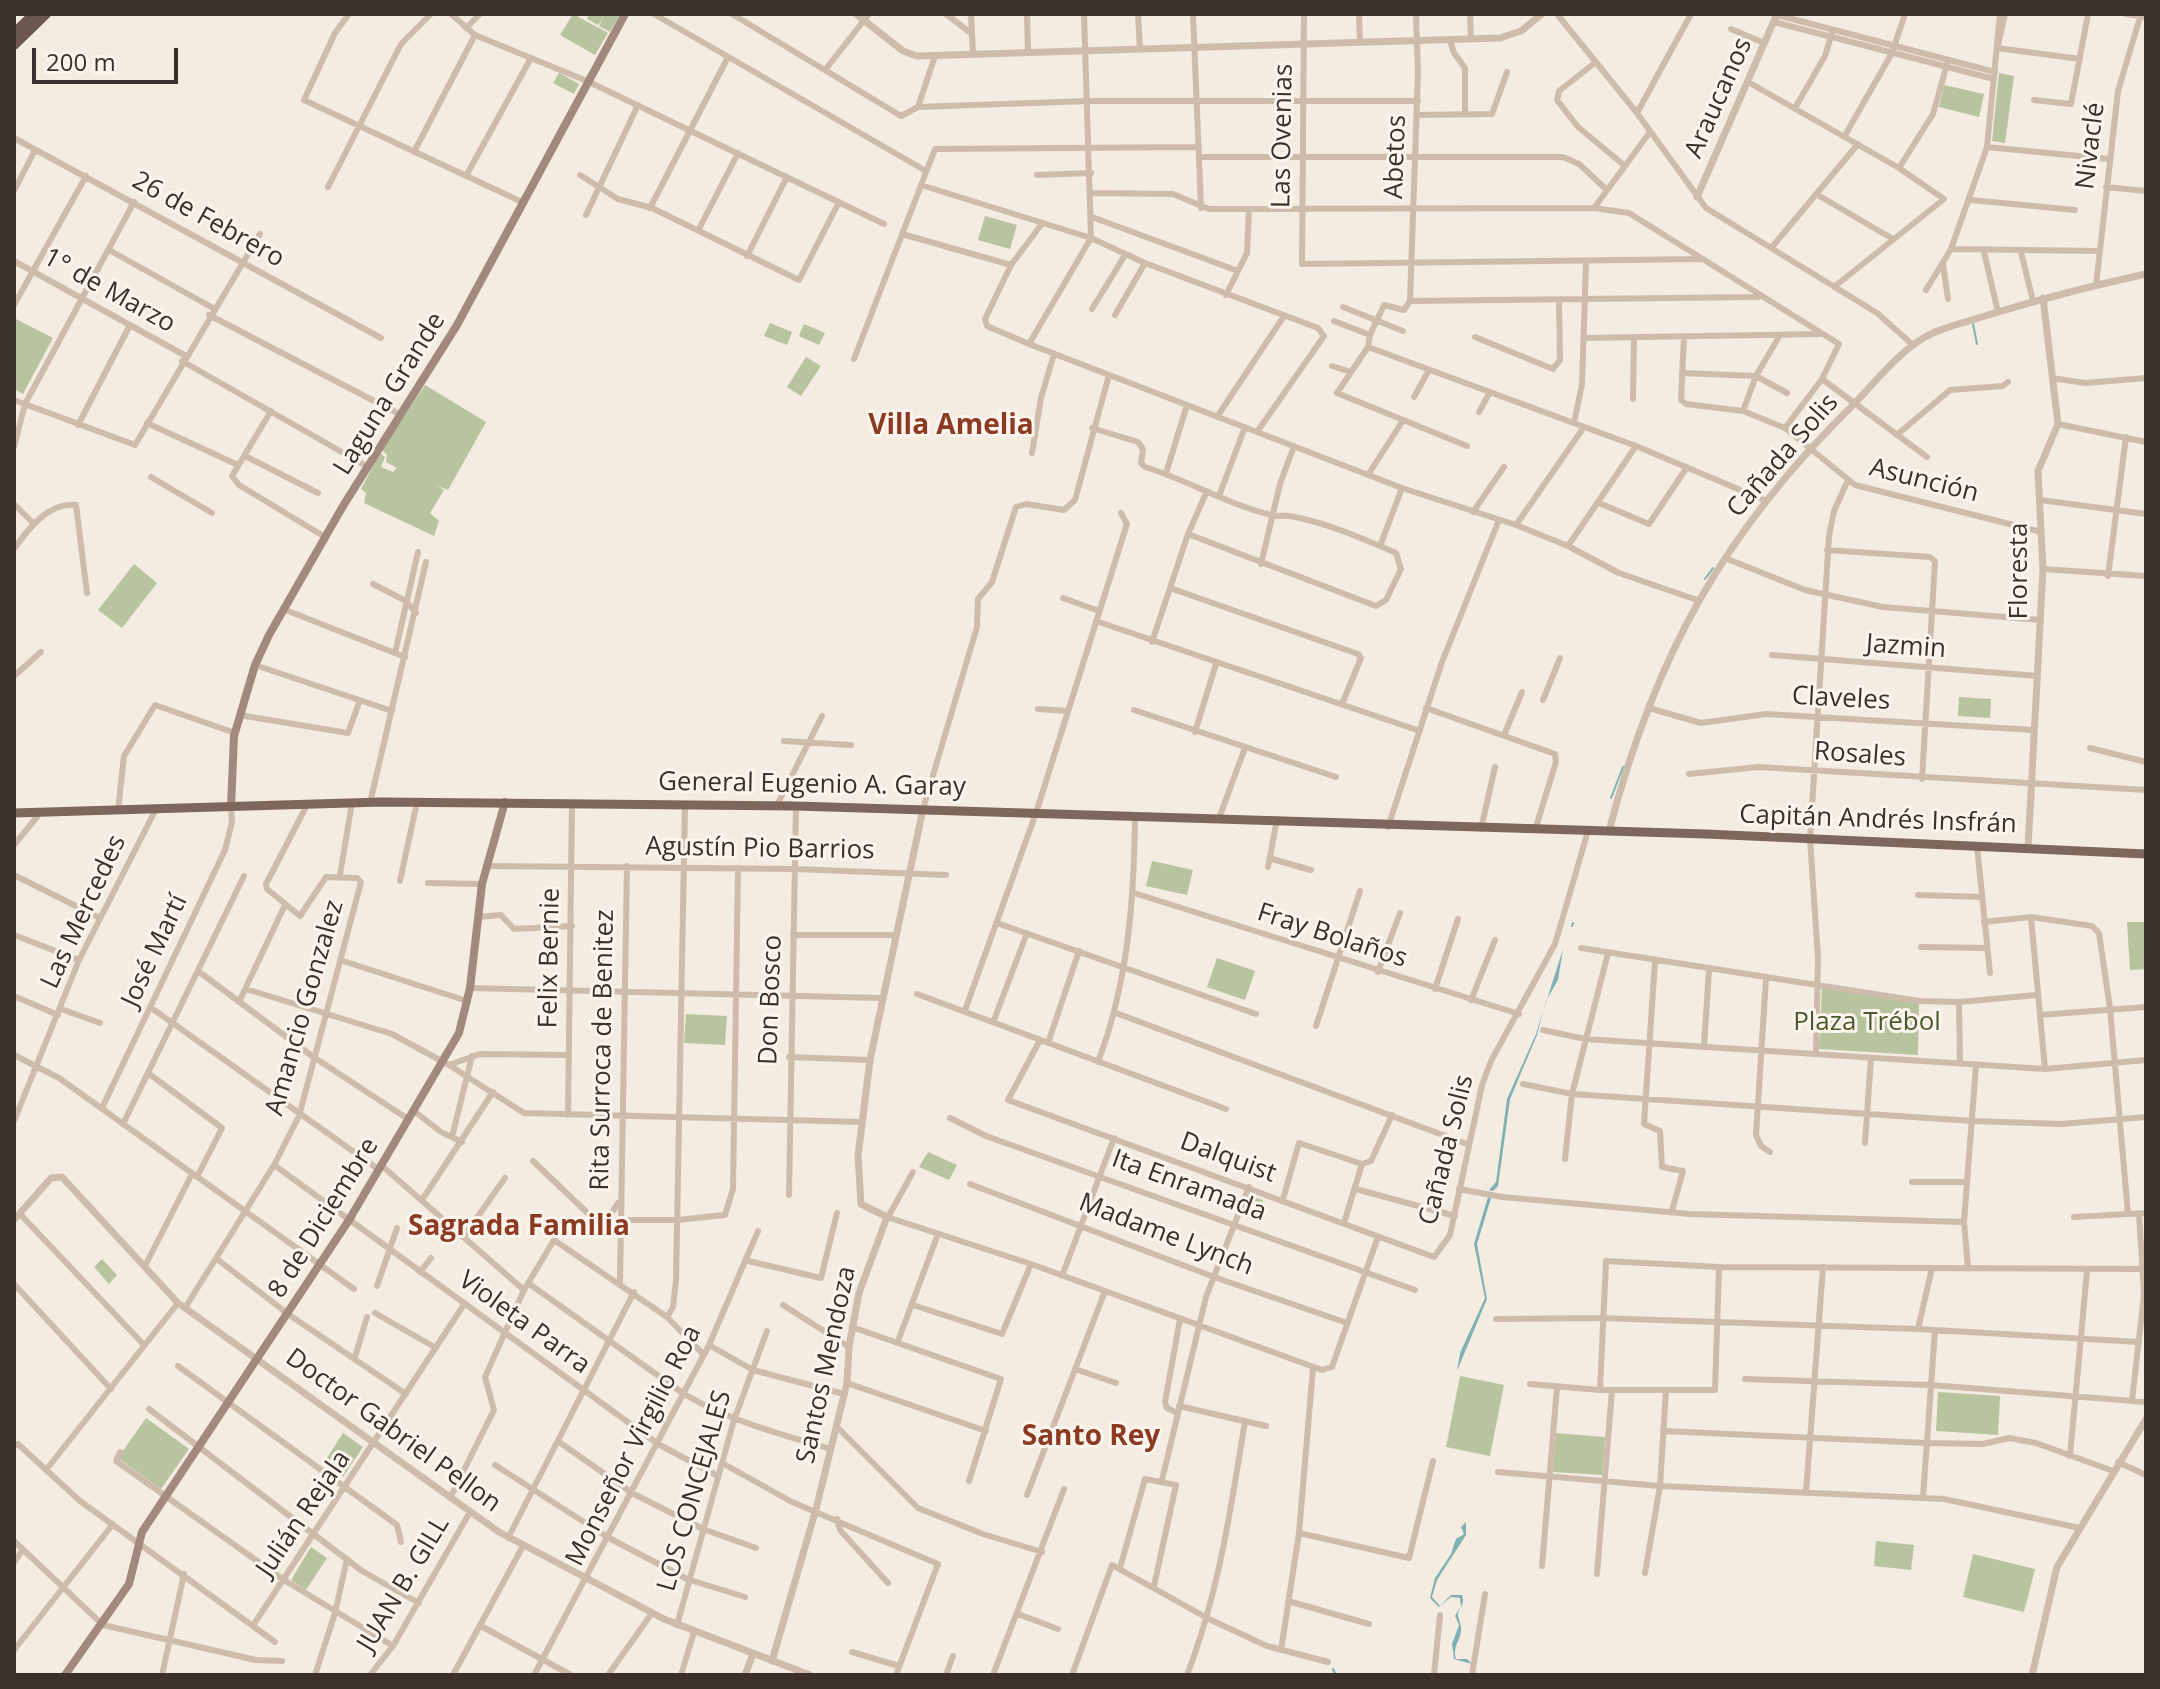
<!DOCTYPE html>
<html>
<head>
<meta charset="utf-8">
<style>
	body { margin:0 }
	#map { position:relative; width:2160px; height:1689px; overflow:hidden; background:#f4ebe1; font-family:"Open Sans",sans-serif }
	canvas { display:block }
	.frame { position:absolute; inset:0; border:16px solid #3b302b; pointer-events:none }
	.scale { position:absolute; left:32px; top:48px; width:146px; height:36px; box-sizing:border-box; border:4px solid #3b302b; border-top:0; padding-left:10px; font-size:24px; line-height:28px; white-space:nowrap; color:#3b302b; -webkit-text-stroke:6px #fbf5ee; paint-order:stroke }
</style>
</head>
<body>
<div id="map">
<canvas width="2160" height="1689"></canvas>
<div class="frame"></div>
<div class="scale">200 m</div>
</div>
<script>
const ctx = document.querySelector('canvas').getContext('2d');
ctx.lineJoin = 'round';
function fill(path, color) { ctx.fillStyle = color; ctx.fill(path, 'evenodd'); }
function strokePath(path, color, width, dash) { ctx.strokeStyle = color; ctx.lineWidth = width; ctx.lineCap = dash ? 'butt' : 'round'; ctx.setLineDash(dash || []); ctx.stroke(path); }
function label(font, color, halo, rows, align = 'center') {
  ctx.font = font + ' "Open Sans",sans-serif'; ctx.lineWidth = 6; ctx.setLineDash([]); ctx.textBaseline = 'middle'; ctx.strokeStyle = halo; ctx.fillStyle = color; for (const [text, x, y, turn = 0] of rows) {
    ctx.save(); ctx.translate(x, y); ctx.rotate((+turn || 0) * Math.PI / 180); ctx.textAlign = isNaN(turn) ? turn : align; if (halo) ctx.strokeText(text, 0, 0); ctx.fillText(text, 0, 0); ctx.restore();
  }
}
fill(new Path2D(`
	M573,14L608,33L595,55L560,35Z
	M589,14H620L610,32L599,26L603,18L598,25L587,19Z
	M559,73L579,84L574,94L553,83Z
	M1999,73L2014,76L2005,143L1992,141Z
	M1944,85L1984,94L1979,117L1939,107Z
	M985,216L1017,225L1010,249L978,240Z
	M14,318L53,338L23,394L14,389Z
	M770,323L792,332L787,345L764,336Z
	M804,324L825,333L819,345L799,336Z
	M806,357L821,366L801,396L787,387Z
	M425,385L486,422L448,490L437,486L444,490L430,513L439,521L434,536L364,503L366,493L361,489L380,453L385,457L381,467L393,472L397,468L386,462L387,455L382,450Z
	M134,564L157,583L122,628L98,610Z
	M1959,697L1991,699L1990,718L1958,716Z
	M1152,861L1193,870L1187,895L1146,886Z
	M2127,922H2146V969L2130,970Z
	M1217,958L1255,971L1245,1000L1207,987Z
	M1822,987L1919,1000L1918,1055L1819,1049Z
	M686,1014L727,1016L725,1045L684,1043Z
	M928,1152L957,1165L949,1180L919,1167Z
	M1251,1196L1263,1200L1256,1220L1244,1216Z
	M102,1259L117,1275L109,1284L94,1267Z
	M1460,1376L1504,1385L1490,1456L1446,1447Z
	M1938,1392L2000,1396L1998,1435L1936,1431Z
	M146,1418L189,1449L161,1489L118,1458Z
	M343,1433L363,1447L343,1477L323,1464Z
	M1556,1433L1605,1437L1602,1475L1553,1472Z
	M1876,1541L1914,1545L1911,1570L1874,1566Z
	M311,1547L327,1558L306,1590L291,1580Z
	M1973,1554L2035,1569L2024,1612L1963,1597Z`), '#b8c4a0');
fill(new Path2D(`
	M1563,949L1558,980L1546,1001L1537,1035L1510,1099L1498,1186L1493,1191L1489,1190L1496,1182L1507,1099L1536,1034Z
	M1488,1197L1491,1198L1477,1244L1487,1299L1457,1371L1460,1353L1485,1298L1474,1244Z
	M1466,1522V1535L1437,1580L1432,1597L1440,1606L1451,1595H1462C1465,1606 1460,1605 1458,1614C1458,1617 1461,1625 1461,1627C1462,1640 1452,1645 1456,1659H1467L1472,1664L1454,1659L1452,1644L1459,1625L1455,1616L1461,1606L1460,1598L1451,1597L1439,1607L1430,1598L1435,1578L1451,1554L1456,1539L1464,1534L1461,1527Z`), '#7fb0b2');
strokePath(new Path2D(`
	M1973,324L1977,344
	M1705,579L1713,568
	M1611,798L1623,767
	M1572,926L1573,923
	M1333,1669L1336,1675`), '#7fb0b2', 2);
strokePath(new Path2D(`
	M349,14L335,33L304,100L522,202
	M451,14L475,35L587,81L884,224
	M654,14L926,171
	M732,14L901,116L918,107
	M946,14L972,34
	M971,14L973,54
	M1027,14L1028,53
	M1084,14L1091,238L1029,344L1402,488L1516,525L1568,546L1619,573L1697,600
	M1138,14L1140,49
	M1193,14L1201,208
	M1304,14L1302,264L1703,259
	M1359,14L1360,42
	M1470,14L1471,39
	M1557,14L1637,113L1706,208L1877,313L1913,345
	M2126,14L2146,17
	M1777,15L1995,72
	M1774,22L1994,79
	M466,28L480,14
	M1731,29L1764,43
	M1450,40L1454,53L1465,68V114
	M1998,45L2005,14
	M1997,48L2080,59
	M935,56L918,107L1088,101H1418
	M1596,62L1559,91L1557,100L1578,127L1625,166
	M825,70L869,14
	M1748,82L1899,168L1944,199L1834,287
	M2034,100L2071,104L2088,14
	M1795,108L1825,56L1832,33
	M1637,113L1691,14
	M1417,115L1492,114L1507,72
	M1844,137L1892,53L1905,14
	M14,138L381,338
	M1987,147L2109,159
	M414,152L475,35
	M1199,157H1563L1579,164L1607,190
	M1899,168L1933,114L1947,64
	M580,175L618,199L652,208L799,280L839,202
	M1037,175L1091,173
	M466,176L531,58
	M921,185L1091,238L1145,263L1318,328L1324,336L1257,432
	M328,187L401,44L431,14
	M2106,187L2146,191
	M14,191L35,150
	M1092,193L1173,194L1209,209L1594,208L1629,213L1839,344L1822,379L1785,428
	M1816,194L1893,239
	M1971,200L2075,210
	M650,208L728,57
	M1594,208L1650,132
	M586,215L638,105
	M1092,217L1238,271
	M700,227L738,153
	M902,234L1011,265
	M1772,247L1858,144
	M1951,249L2098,251
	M109,250L213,308
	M1984,252L1998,312
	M2021,252L2033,301
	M747,256L787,177
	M14,261L186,356
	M1943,264L1948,299
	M2096,285L2118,91L2141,14
	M1926,290L1951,249L1987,147L2000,14
	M1226,295L1247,253L1249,209
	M1410,301L1758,297
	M1410,301L1418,72L1416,14
	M1410,301L1404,310L1384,305L1370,335L1368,347L1337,393L1467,446
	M14,305L86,176
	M1343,307L1403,331
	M1092,309L1125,255
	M209,315L401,415
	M1115,315L1145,263
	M1334,321L1370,335
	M1475,337L1553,369L1560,360L1559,302
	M1684,337L1681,400L1686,404L1743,411L1785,428L1855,485L2041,532
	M1584,338L1820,334
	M1029,344L987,326L985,319L1011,265L1041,225
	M1368,347L1636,446L1764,500
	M854,359L935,149L1199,147
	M182,361L368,467
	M1332,366L1351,372
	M1682,373L1756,376L1787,393
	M2052,378L2085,383L2146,378
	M1822,379L1927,457
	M1414,397L1429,370
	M1633,399L1634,338
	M14,400L135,445L260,234
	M271,411L232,476L239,485L325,537
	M1743,411L1756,376L1780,335
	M1479,412L1490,392
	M1217,417L1284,316
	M147,423L238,465
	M1574,423L1582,384L1586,263
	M2058,424L2146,442
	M78,425L130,325
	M1092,428L1138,442L1143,449L1141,463L1145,467C1188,480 1228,505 1272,515C1278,517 1284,515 1290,516C1325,522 1364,539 1396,553L1401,569L1386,600L1376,606L1188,534
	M1898,434L1950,390L2003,386L2008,382
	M14,447L25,404L134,202
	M1032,453L1041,398L1054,354
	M245,456L318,493
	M1166,473L1187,405
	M1368,475L1402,422
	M151,477L212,513
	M1219,496L1245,427
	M2040,500L2146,514
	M1599,503L1649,524L1687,467
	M14,504L33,523
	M1473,512L1504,467
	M1516,525L1584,427
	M1380,546L1402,488
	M1568,546L1636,446
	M14,549C28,529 48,502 76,505L87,593
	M1827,550L1930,557L1935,561L1922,779
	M1725,558L1805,590L1883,607L2041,620
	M1261,564L1280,484L1294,446
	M2043,569L2146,576
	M2108,576L2126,437
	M373,584L406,601L416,613
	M1170,588L1358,654L1361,658L1342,704
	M1063,598L1099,611
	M283,609L405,657
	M1096,621L1420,731
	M1152,642L1188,534L1207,491
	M395,653L418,552
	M1772,655L2038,676
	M255,665L392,711
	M14,676L41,652
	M1543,700L1560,658
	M1426,708L1555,754L1556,762L1535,830
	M1649,708L1701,723L1766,714L2034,730
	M1038,709L1068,711
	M1134,710L1336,777
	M239,715L348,733L360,700
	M1195,732L1216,664
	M1504,735L1522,692
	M784,741L851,745
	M2090,748L2146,762
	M1689,774L1758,767L2146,790
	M370,803L426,562
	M777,805L822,716
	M923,809L977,627L978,599L992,582L1016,507L1026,504L1064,510L1075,500L1109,375
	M118,810L124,756L155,705L235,733
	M1219,818L1245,748
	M1388,827L1442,662L1499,520
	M1481,829L1495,767
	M14,845L41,812
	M1977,846L1990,973
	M1272,859L1311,870
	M486,866L795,869L946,875
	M1268,867L1277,819
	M14,875L100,918
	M340,875L352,803
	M400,881L417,802
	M428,883L482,884
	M1134,893L1519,1014
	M1918,895L1981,897
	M478,917L501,915L514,929L572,926
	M2031,917L2045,1069
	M1984,922L2031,917L2092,926L2099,933L2110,1008L2128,1214
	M997,923L1256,1014
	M14,935L79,960
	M793,935H894
	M1921,947L1986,948
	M1581,948L1919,1001L1959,1002L2037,995
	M340,960L467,1001
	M1655,961L1644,1124L1660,1131L1662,1167L1683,1171L1672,1211
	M198,971L312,1056L408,1119
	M1378,972L1400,913
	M1766,978L1756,1135L1761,1146L1770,1152
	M470,988L881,998
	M246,989L392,1034L449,1065L480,1054L568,1055
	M1435,989L1458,919
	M917,994L1226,1109
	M14,996L58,1015
	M1471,1000L1495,940
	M239,1002L284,907
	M1959,1002L1960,1064
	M150,1007L378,1169
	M61,1009L100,1023
	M965,1010L1036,813L1127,524L1121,513
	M1116,1013L1467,1144
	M2040,1015L2146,1007
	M994,1020L1027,933
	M1316,1026L1360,891
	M1543,1030L1585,1039L2045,1069L2146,1060
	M1040,1040L1008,1100L1434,1257L1450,1235L1482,1085L1491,1061L1555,944L1588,831
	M1048,1043L1079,951
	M1704,1047L1709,970
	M1816,1053L1818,958L1810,839L1829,536L1834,511L1848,480
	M14,1055L59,1078L354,1289
	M789,1057L870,1060
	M1098,1062C1128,983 1134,901 1135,817
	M449,1065L524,1113L861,1122
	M148,1073L222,1128L197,1177
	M1523,1084L1572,1094L1972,1121L2061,1124L2146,1117
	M102,1108L225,850L232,822L231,807
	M414,1111L441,1132L462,1142
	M568,1115L572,803
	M950,1118L986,1136L1415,1290
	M14,1121L79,960L156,809
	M123,1124L244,876
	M452,1137L472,1056
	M1865,1143L1871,1058
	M1565,1159L1572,1094L1608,953
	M533,1161L598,1223H605L618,1203
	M274,1165L658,1444L718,1476
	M381,1165L524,1290
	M1912,1182H1966
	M970,1184L1214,1277L1347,1323
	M1356,1189L1455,1216
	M1459,1189L1502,1197L1690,1214L1964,1222
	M789,1195L796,806
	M1283,1199L1299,1143L1362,1164
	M422,1200L493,1092
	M20,1214L144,1345
	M887,1217L1031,1264L1322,1370L1332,1367L1378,1237
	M888,1217L913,1172
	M2074,1217L2146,1213
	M620,1220H677L725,1215L733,1189L738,868
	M1344,1223L1362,1164L1371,1161L1392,1115
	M464,1236L505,1178
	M217,1259L288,1314L406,1394
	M748,1261L821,1278L837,1213
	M145,1266L192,1174
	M1968,1268L1964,1222L1976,1065
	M420,1272L431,1258
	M1062,1276L1114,1138
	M620,1282L627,866
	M528,1283L684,1394C730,1421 779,1434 831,1449
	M14,1284L111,1389
	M377,1286L397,1228
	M783,1305L849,1347
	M913,1305L1002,1334L1031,1264
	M185,1308L274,1165L299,1116L361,882L357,878L326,877L300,916L267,889L266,884L307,805
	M375,1313L436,1348
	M667,1317L673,1307L676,1280L685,804
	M1496,1319L1601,1318L1918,1329L2139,1342
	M852,1327L1001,1379L969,1481
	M1918,1329L1932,1268
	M898,1341L938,1234
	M709,1345L753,1370L844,1394
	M355,1357L367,1317
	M178,1366L397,1525L401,1542
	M1075,1369L1116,1383
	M1745,1379L1931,1385L2146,1402
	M847,1383L986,1431
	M1530,1384L1600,1390H1715L1719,1267
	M1600,1390L1606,1261L1719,1267L2144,1269
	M2132,1401L2144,1294L2139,1214
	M1179,1406L1266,1426
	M149,1409L362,1571L419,1603
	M1177,1413L1167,1408L1165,1402L1180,1319
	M837,1427L918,1508L983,1534L1042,1552
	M1663,1431L1926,1443L1983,1444L2009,1438L2036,1443L2113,1471
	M559,1442L632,1493L703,1529L756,1548
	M14,1446L18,1444L80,1501L275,1642
	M120,1452L116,1461L284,1580L393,1646
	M2070,1456L2087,1271
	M2118,1462L2146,1475
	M722,1463L792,1502L938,1564L896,1675
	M495,1465L609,1538L687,1579L745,1597
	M46,1470L178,1303
	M1498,1472L1660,1486L1944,1499L2080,1528
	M1162,1480L1206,1297L1249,1187
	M1806,1493L1823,1267
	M1027,1495L1105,1291
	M1923,1497L1935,1330
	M450,1498L494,1410L485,1377L524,1290L554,1240L667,1317L704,1355
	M837,1519L840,1530L888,1583
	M1299,1533L1409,1558L1433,1461
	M508,1538L634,1292
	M14,1541L103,1625L256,1660L282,1661
	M14,1562L23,1550
	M1542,1566L1557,1387
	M1120,1568L1145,1479L1176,1485L1154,1586
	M1645,1573L1660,1486L1666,1390
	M1597,1574L1612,1390
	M1288,1601L1369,1624
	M1018,1614L1058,1629
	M254,1624L465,1303
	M677,1625L734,1420L767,1331
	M481,1626L571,1675
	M14,1650L113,1524
	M1281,1650L1299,1533L1313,1368
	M852,1652L899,1666
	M162,1675L184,1574
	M315,1675L335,1613L347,1559
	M370,1675L393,1646L470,1512
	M453,1675L523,1546
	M534,1675L709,1345L758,1231
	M608,1675L652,1613
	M681,1675L694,1632
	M946,1675L953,1656
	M993,1675L1064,1489
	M1072,1675L1112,1565L1209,1619L1267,1646L1328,1662
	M1187,1675C1219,1592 1231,1508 1245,1421
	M1434,1675L1440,1615
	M1472,1675L1485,1594`), '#cdbbac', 6);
strokePath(new Path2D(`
	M856,14L903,51L917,56L1500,38L1521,31L1542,14
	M1697,197L1777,14
	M1609,831C1655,655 1724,531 1855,403C1876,381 1899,352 1925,337C1943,327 1963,323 1982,317C2036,300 2091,286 2146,274
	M2028,848L2043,569L2038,471L2058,424L2043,298
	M14,1220L51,1178L62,1177L178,1303L499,1532L664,1619L810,1675
	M772,1661L816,1509L847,1383L849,1347L859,1293L887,1217L861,1204L858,1156L870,1060L923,809
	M745,1675L753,1654
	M2032,1675L2057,1567L2146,1419`), '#cdbbac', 7);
strokePath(new Path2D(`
	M231,807L234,736L255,665L269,635L343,506L457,325L625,14
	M65,1675L129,1584L142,1532L349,1220L459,1033L470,988L482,884L505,802`), '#a18a7d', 8);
strokePath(new Path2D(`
	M14,813L382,802L796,806L1706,834L2146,854`), '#7d675c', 9);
strokePath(new Path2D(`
	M14,33L34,14
	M14,45L46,14`), '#6c584f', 10);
label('26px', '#3b302b', '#fbf5ee', [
	["Araucanos",1719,98,-66],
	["Las Ovenias",1283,136,-89],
	["Nivaclé",2091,146,-83],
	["Abetos",1396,157,-88],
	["26 de Febrero",208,220,29],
	["1° de Marzo",109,291,29],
	["Laguna Grande",390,394,-58],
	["Cañada Solis",1783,456,-49],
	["Asunción",1924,481,14],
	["Floresta",2020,571,-90],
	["Jazmin",1906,647,4],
	["Claveles",1841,699,3],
	["Rosales",1860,755,4],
	["General Eugenio A. Garay",812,785,1],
	["Capitán Andrés Insfrán",1878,820,2],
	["Agustín Pio Barrios",760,849,1],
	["Las Mercedes",84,912,-65],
	["Fray Bolaños",1332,936,18],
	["José Martí",155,951,-65],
	["Felix Bernie",550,958,-89],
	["Don Bosco",771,1000,-88],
	["Amancio Gonzalez",305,1008,-74],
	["Rita Surroca de Benitez",603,1050,-89],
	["Cañada Solis",1447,1150,-76],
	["Dalquist",1228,1158,20],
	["Ita Enramada",1189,1186,20],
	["8 de Diciembre",324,1218,-58],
	["Madame Lynch",1166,1235,21],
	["Violeta Parra",524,1323,36],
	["Santos Mendoza",827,1365,-78],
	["Doctor Gabriel Pellon",393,1431,36],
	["Monseñor Virgilio Roa",634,1446,-63],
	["LOS CONCEJALES",695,1491,-74],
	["Julián Rejala",304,1514,-56],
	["JUAN B. GILL",404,1584,-59]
]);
label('26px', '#4a5a2e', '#fbf5ee', [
	["Plaza Trébol",1867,1023]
]);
label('bold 28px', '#8c3b22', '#fbf5ee', [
	["Villa Amelia",951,426],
	["Sagrada Familia",519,1227],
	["Santo Rey",1091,1437]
]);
</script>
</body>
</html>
